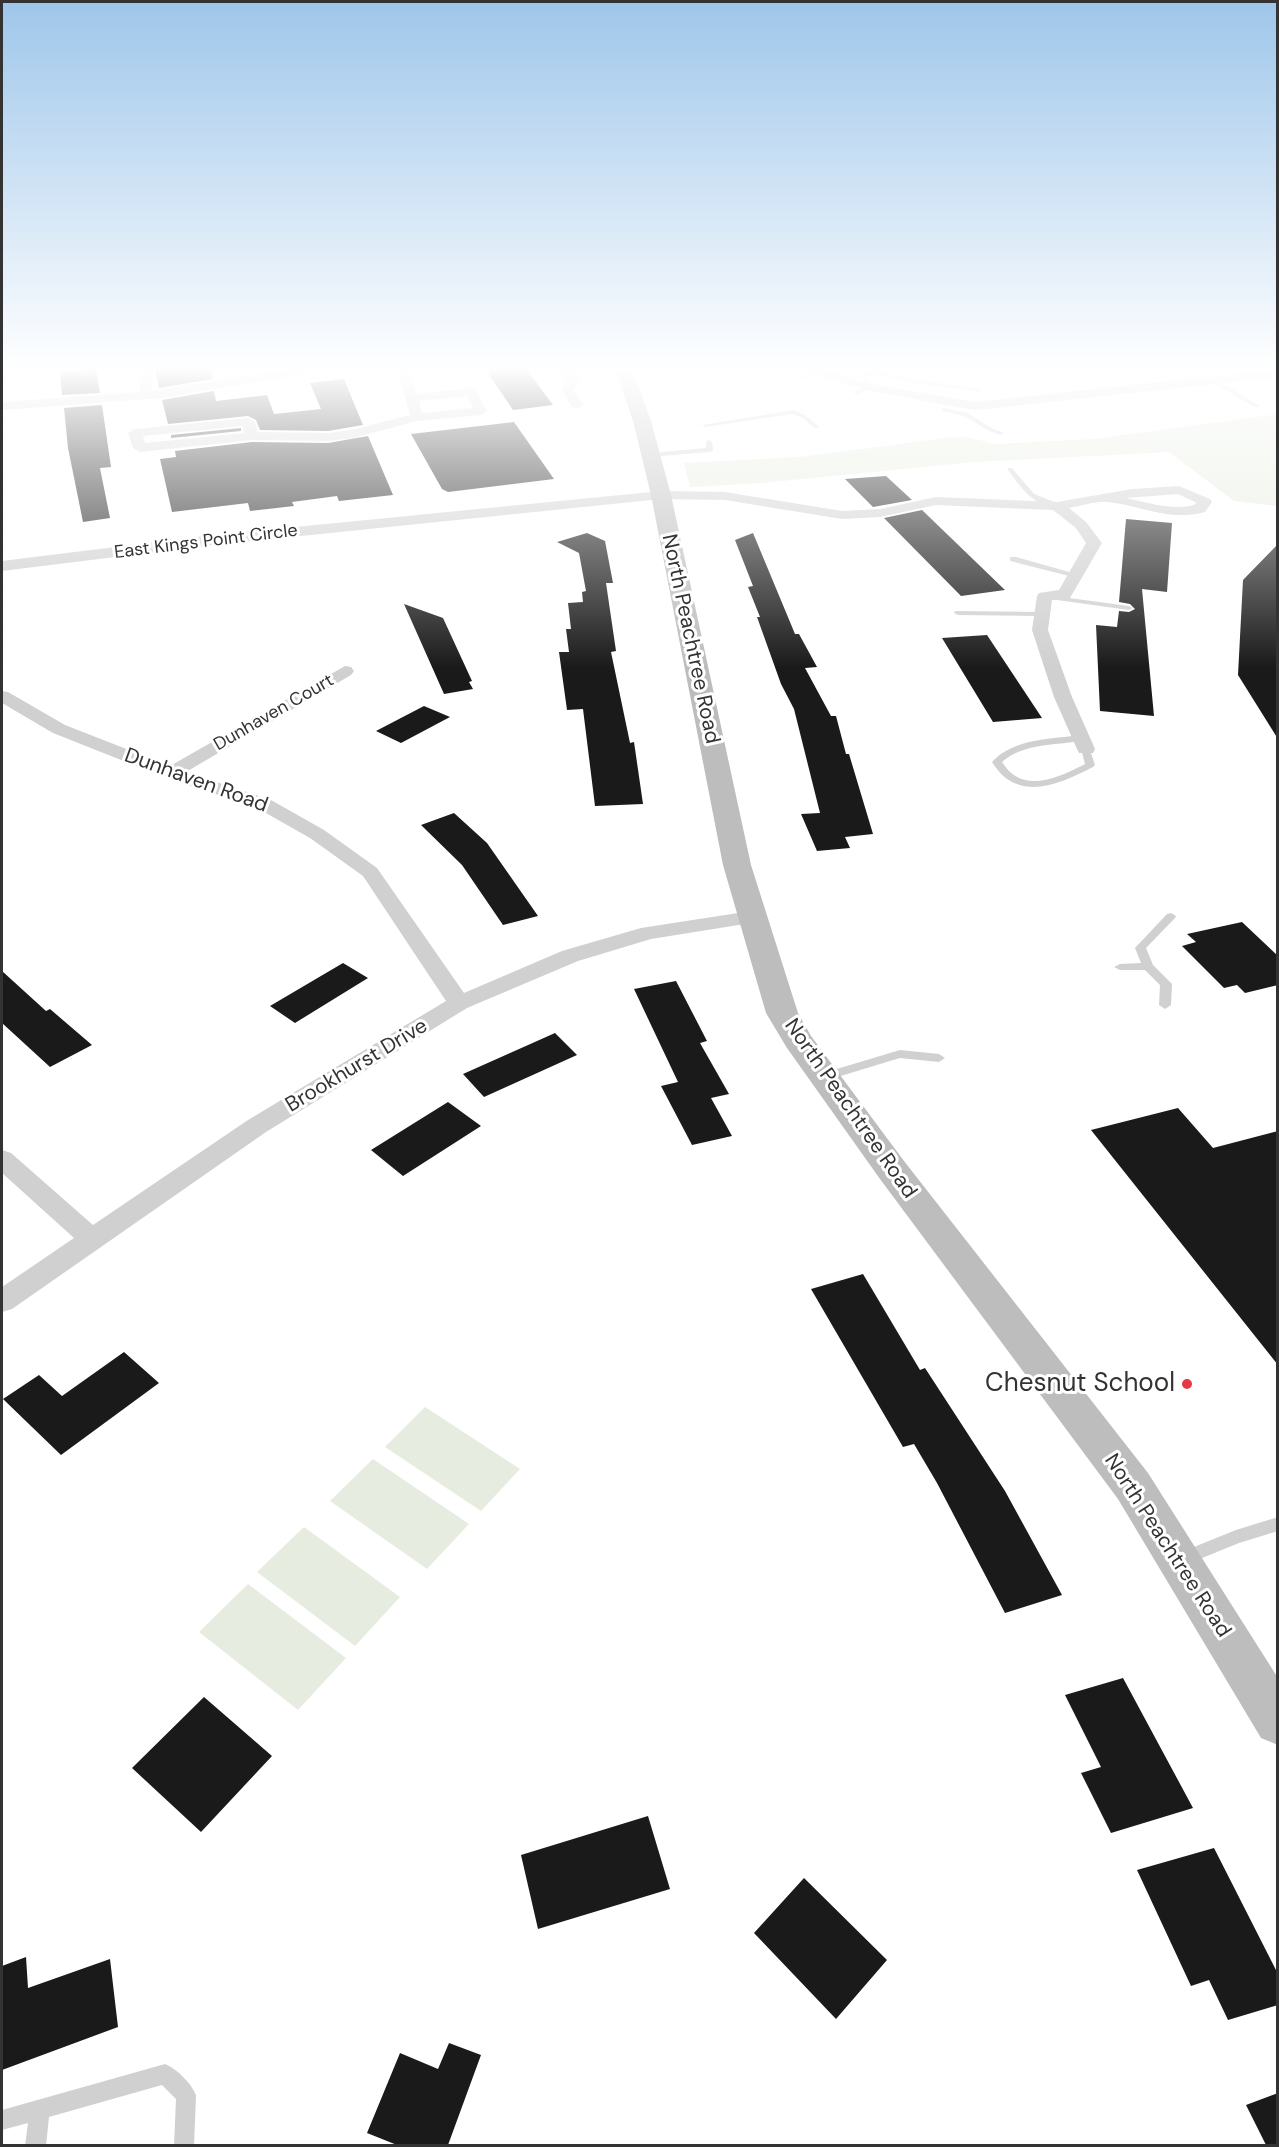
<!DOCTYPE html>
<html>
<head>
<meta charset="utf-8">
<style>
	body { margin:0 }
	#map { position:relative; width:1279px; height:2147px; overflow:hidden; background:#fff; font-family:"DM Sans",sans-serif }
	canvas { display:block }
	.frame { position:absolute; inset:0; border:3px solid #333; pointer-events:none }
</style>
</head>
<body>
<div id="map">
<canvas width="1279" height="2147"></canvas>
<div class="frame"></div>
</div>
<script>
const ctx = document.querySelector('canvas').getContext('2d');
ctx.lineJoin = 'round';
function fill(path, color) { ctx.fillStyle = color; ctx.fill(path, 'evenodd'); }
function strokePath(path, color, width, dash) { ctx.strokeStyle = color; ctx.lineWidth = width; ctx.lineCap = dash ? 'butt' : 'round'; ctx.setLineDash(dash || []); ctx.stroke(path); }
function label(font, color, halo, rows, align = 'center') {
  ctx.font = font + ' "DM Sans",sans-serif'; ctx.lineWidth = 6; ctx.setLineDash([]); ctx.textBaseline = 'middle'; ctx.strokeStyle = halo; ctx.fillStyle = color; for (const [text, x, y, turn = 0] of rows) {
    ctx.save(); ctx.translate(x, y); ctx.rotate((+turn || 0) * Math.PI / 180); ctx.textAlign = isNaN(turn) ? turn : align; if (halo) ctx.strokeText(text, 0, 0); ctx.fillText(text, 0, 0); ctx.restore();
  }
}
fill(new Path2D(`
	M1277,414V506L1234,501L1169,452L974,462L761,483L690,487L684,463L800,457L962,436L996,444L1094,439Z
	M425,1407L520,1469L481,1511L385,1447Z
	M373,1459L469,1524L427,1569L330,1501Z
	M304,1527L400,1597L355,1646L257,1572Z
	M248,1584L346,1658L298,1710L199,1632Z`), '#e6ecdf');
fill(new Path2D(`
	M155,367H211L212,379L159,388Z
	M484,367H525L553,405L513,410Z
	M96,368L100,393L62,395L60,371Z
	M344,379L363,425L328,431L260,430L256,420L248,416L168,424L162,400L214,391L216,401L267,395L274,414L321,409L310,383Z
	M102,405L111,467L100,468L110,518L83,522L68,448L64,408Z
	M514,422L554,479L448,492L442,489L411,434Z
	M241,428V431L171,438V435Z
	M368,436L393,495L339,501L337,496L292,502L294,506L250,511L248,503L172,512L160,459L176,457L175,451L252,442L328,443Z
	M886,476L912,500L873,507L845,479Z
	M922,510L1005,590L961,596L884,518Z
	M1126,519L1172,523L1167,592L1142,589L1154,716L1100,711L1096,625L1117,627L1119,611L1129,612L1135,609L1130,604L1119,602Z
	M587,533L605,541L613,583H606L616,651L611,652L630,743L634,742L643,804L595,806L583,709L567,710L559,652H569L566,629H571L568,603L583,602L582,592L586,591L579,553L557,542Z
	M753,533L795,634H799L817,667L805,668L831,716H836L846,754H849L873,834L845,837L850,848L817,851L801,814L820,813L794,709L781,684L757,617H760L748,587L753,586L735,540Z
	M1278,544V739L1238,675L1243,580Z
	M404,604L443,618L472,681L469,682L473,689L444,694Z
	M987,635L1042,718L993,722L942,638Z
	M424,706L450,717L401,743L376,731Z
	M454,813L487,843L538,916L503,925L462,865L421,825Z
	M1242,922L1278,956V985L1245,993L1237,985L1224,988L1182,946L1196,942L1187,934Z
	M343,963L368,978L295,1023L270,1006Z
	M2,971L46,1011L50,1009L92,1045L50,1067L2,1023Z
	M676,981L707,1041L700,1043L729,1094L711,1098L732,1136L692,1145L661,1086L678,1082L634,989Z
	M555,1033L577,1055L484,1097L463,1074Z
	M448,1102L481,1126L403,1176L371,1150Z
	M1178,1108L1213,1148L1278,1131V1365L1091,1130Z
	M863,1274L920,1370L925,1368L1005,1491L1062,1595L1005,1613L937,1483L914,1444L903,1447L811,1289Z
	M124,1352L159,1383L61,1455L3,1399L39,1375L62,1396Z
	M1123,1678L1193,1808L1111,1833L1081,1773L1101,1767L1065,1695Z
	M204,1697L272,1756L201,1832L132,1768Z
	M648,1816L670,1889L538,1929L521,1855Z
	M1214,1848L1278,1974V2005L1228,2020L1209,1980L1191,1986L1137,1870Z
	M804,1878L887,1960L836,2019L754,1933Z
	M26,1957L28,1988L110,1959L118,2027L2,2070V1966Z
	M449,2043L481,2055L448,2145H397L367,2133L400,2053L438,2069Z
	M1278,2093V2145H1266L1246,2105Z`), '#1a1a1a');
fill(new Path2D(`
	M433,367H455L403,374L400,372Z
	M1184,367C1196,367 1204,378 1215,379L1260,406L1255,407Z
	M820,371L822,374L804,379L801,377Z
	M878,371L919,380L981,389L978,391L919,384L878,375L837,380L834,378Z
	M868,386L873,387L857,394L852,393Z
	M944,408L968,413L993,429L1004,433L1001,435L989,431L964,416L942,411V409Z
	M794,410L807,416L818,426V428H814L803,418L793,414L705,427L702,425Z
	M709,440L712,442L713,450L710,452L650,457L647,455L650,453L706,448V442Z
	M1008,468H1012L1034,494L1060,504V508C1035,508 1021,488 1008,470Z
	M1010,557H1016L1080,575L1073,577L1010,561Z
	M1047,595L1129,606L1133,608L1129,610L1050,599H1047Z
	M955,611L1043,612L1047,614L1043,616L958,615L954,613Z
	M1082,735L1087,738L1085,740C1057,746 1025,742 1002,762C1022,795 1058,778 1085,764L1081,749L1083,747H1089L1095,765L1093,767C1058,785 1017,803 992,762C1014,738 1052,739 1082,735Z
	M1171,913L1176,916L1175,918L1146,948L1153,965L1172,984L1171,1005L1165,1009L1159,1005L1160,985L1145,970H1120L1114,967L1120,964L1141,963L1135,948L1167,914Z
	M900,1050L939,1054L945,1058L939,1062L900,1058L824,1081L818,1077L820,1074Z
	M1278,1517V1531L1239,1543L1185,1565L1179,1563L1177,1558L1179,1553L1236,1530Z
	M165,2064C177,2069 191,2083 196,2095L194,2146H174L176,2099L162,2085L49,2117L46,2146H25L28,2123L2,2130V2110Z`), '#d0d0d0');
fill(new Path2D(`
	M141,367H153L152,391L299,367H328L322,371L161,398L2,410V402L140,392Z
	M396,367H408L416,394L471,388L475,389L487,411L481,415L417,421L353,438L328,441L252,440L140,452L133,448L128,433L135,429L248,418L255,422L258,432L328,433L352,430L410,415ZM467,396L473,408L422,413L419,401ZM243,426L244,433L145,443L143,436Z
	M555,367H568L579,381L573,389L583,404L582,407L577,408L572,407L561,389L566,381Z
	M798,367H817L872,384L975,402L1278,369V377L975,410L870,391L800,370Z
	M1179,486L1210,499L1212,502L1205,512C1166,522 1142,505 1107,502C1095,501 1081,506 1069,508L1086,522L1102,543L1070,598L1052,600L1048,630L1072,697L1095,749L1093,753H1079L1077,749L1054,697L1032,630L1037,596L1039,593L1059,590L1086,543L1076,528L1053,510L936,505L880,517L842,519L725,500L661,499L204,546L2,571V561L204,536L661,491L725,492L842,511L880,509L936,497L1057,502L1132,489ZM1178,494L1197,503C1181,513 1144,502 1126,498Z
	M345,666L351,667L354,671L351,675L186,772L271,800L324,830L377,868L464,993L562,951L641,928L751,911L759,912L762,917L759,922L751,923L651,939L578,961L467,1008L266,1132L12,1309L2,1312V1287L74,1238L2,1173V1150L11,1153L93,1225L248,1120L446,1001L363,876L310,838L257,808L164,777L53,733L2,703V691L8,692L65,725L170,766Z`), '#d0d0d0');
fill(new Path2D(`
	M615,367H631L651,421L671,495L751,865L798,1013L811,1036L904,1161L1148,1473L1278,1678V1745L1261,1738L1118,1499L880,1179L787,1048L766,1013L723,865L651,495L633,421Z`), '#bdbdbd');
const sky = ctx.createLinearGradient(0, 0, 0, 668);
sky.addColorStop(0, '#9ec6ea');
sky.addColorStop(0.55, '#fff');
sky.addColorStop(1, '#ffffff00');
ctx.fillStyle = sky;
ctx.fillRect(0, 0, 1279, 668);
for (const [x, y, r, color] of [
	[1187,1384,6,"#e63946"]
]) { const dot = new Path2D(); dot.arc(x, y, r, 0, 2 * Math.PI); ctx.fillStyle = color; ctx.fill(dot); strokePath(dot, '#fff', 2); }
label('18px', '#333', '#fff', [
	["East Kings Point Circle",206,542,-7],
	["Dunhaven Court",274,713,-30]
]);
label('21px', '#333', '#fff', [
	["North Peachtree Road",690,639,78],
	["Dunhaven Road",196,781,20],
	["Brookhurst Drive",357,1066,-31],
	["North Peachtree Road",850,1109,55],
	["North Peachtree Road",1167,1546,57]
]);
label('26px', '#333', '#fff', [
	["Chesnut School",1175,1384]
], 'right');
</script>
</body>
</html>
